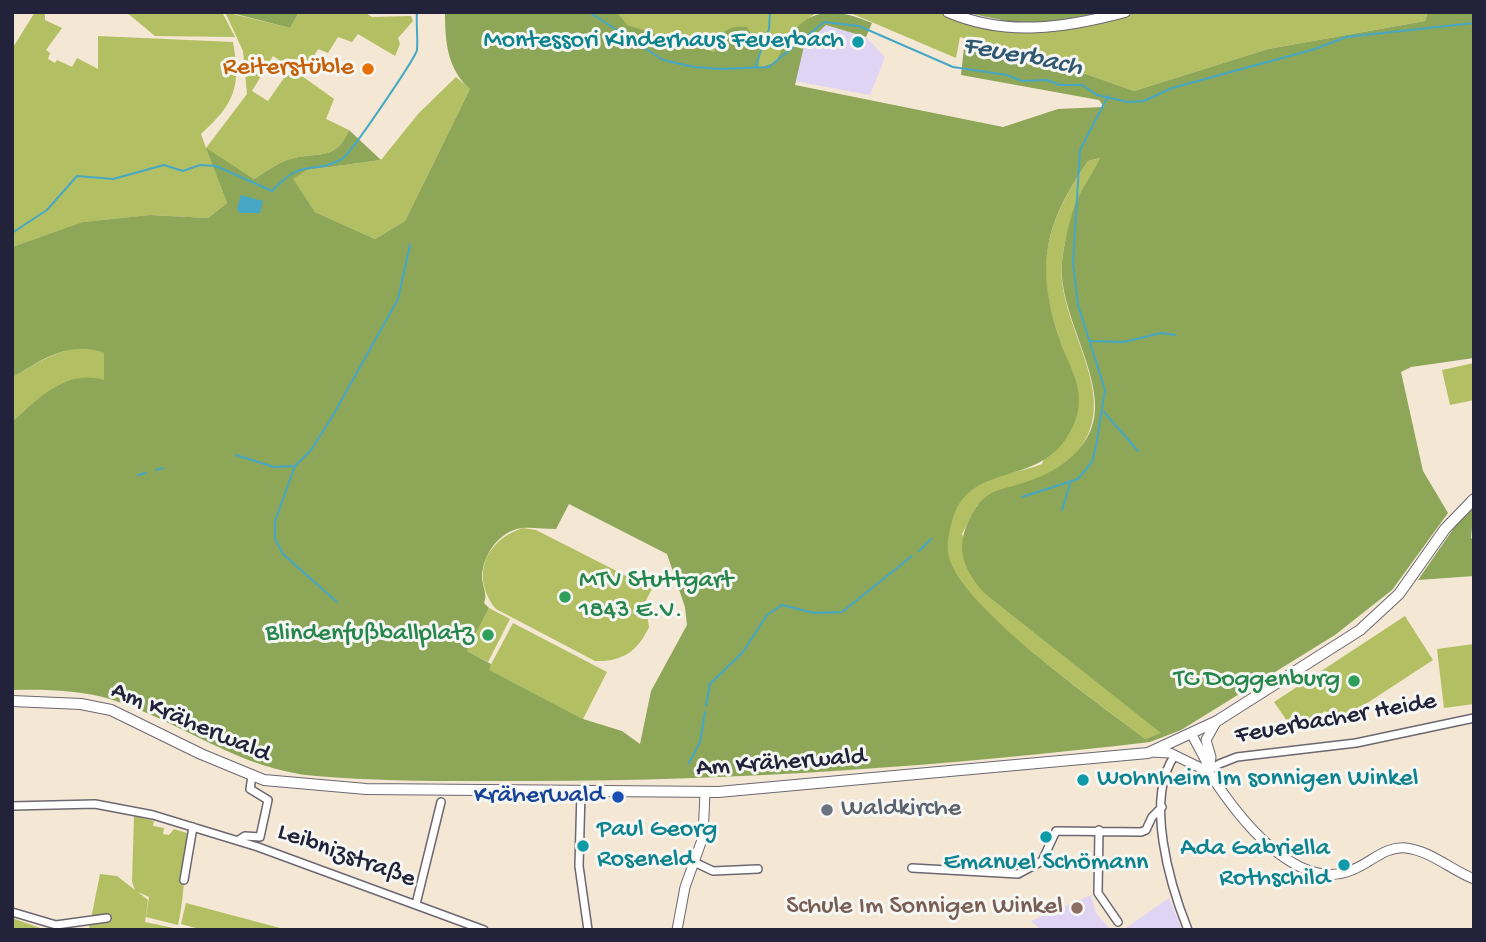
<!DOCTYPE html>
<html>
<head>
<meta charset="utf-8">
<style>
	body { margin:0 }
	#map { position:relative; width:1486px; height:942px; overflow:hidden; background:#f4e7d4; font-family:"Gochi Hand",sans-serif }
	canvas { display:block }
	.frame { position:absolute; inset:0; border:14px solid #22223b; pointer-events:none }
</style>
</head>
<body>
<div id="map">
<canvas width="1486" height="942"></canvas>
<div class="frame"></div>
</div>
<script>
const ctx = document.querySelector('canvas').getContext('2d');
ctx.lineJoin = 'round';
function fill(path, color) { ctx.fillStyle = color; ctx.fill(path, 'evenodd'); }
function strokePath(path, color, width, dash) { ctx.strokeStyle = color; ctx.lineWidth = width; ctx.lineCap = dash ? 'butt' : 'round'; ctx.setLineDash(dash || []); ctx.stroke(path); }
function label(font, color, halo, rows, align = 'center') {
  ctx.font = font + ' "Gochi Hand",sans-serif'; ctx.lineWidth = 6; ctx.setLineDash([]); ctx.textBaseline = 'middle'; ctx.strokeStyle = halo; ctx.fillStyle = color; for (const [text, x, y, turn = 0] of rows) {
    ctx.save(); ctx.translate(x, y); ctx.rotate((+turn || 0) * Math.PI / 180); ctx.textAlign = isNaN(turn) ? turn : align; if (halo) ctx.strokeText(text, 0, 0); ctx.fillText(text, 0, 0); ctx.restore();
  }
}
fill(new Path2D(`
	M826,25L866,37L885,57L870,95L795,81L804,46Z
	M1091,895L1096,913L1111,930H1041L1031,921Z
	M1169,898L1182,930H1123Z`), '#e0d4f4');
fill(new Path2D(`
	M35,12H45V20L62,28L46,50L50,53L48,59L55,63L57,60L72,67L77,58L98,69V36L233,42C241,87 235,103 201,134L206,148L247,94L243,51L225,12L290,28L299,12H364L372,17L411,16L413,21L398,38L400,44L395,56L358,34L352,42L338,37L328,53L318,49L302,76L334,99L326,119L349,130C336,160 322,152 294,158C281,160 266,172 254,179L207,150L227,203L208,218L150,215L84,222L12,247V49ZM273,56L291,68L268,101L252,91Z
	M126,12H222L235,37L155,36Z
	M617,12H817L789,34L776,62L758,67L718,39L714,52L626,25Z
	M848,12H941L970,26L1004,31L1109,20L1140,12H1428L1425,21L1268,49L1134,91L1052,62L960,37L956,58Z
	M456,77L470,89L405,221L375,239L315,212L292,179L307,170L381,160L418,114Z
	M1101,158C1083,191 1066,223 1062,262C1055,325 1127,398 1075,454C1050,480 1009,490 977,505L962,534L985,594L1162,733L1145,739C1102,705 967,611 950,566C942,546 949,511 964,495C983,475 1017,474 1042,464L1074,376C1037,286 1032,243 1088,161Z
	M88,346L104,353L105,381C67,368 38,399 12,422V378C36,363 59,349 88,346Z
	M1474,363V400L1450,405L1442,370Z
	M523,528L536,530L652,589L645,602L649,627C638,651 622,662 595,661L496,609C470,577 485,540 523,528Z
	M489,608L510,619L488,662L467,651Z
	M1405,616L1433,660L1335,724L1325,711L1294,731L1274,702Z
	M513,623L607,672L583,719L488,670Z
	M1474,644V704L1444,708L1437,649Z
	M134,816L154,821L153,826L164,828L163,834L169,835L174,829L187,833C184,865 185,895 178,925L146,917L149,897L138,892L148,900L145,922L183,930H12V918L43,929H89L100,874L117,876L135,890L132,882Z
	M186,903L280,928L284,930H203L181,924Z`), '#b2bf62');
fill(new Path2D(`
	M228,12H299L290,28Z
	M445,12H617L627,25L714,52C720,34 725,25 747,27L760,50L759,67L776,62C797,12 823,2 872,23L866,37L826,25L804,46L795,85L1003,127L1058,109L1104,107L1099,100L961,75L965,38L1052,62L1134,91L1268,49L1425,21L1428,12H1474V358L1411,367L1401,372L1423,471L1448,513L1392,590L1335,635L1181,730L1150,742C945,766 738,781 531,781C459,781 387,782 316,776C239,770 181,721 110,699C80,690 44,689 12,690V422C39,398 66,369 104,380V353C70,340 41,360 12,378V247L83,222L150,215L208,218L227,203L206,148L254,179C266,172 281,160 294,158C322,152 336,160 349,130L381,160L307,170L293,179L315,212L375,239L405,221L470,89C447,69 445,41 445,12ZM1100,158C1093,174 1081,189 1075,205C1069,221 1064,245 1062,262C1057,316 1112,385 1090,432C1076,461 1049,475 1020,484C1010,487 998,489 990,494C980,500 975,508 970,518C954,549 964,570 985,594L1161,733L1145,739C1102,705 953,603 948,552C947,541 949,532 952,521C968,462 1032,487 1065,440C1073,428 1079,415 1079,400C1079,379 1066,359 1060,340C1035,266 1044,225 1088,161ZM569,504L667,554L685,607L687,625L651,691L640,744L622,731L583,719L489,670L491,664L467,651L489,608L484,603C488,594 482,587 482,576C483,555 499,531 522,528C532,527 545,529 556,529Z
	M963,12H1103L1030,26Z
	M1474,507L1471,538L1474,540V576L1418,580L1456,525Z`), '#8da658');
fill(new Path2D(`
	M241,195L263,201L260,213H240L237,209Z`), '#47a8c6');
strokePath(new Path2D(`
	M589,12L663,60L694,67L720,69L769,67L824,22L859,26L953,67L1007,75L1022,81L1047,80L1060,85H1082L1097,95L1128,102L1144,101L1172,88L1315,49L1346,37L1474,23
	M755,67L769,29L770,12
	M12,233L47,210L77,176L113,179L164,165L183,171L200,165L216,166L272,191C304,156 311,176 342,159C350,155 416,57 417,50C418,38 416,24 417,12
	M1090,341L1124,342L1161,333L1175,335
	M1104,412L1138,451
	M236,455L274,467L293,466
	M156,470L163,468
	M138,475L146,473
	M1022,497L1078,479L1092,462L1096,446L1105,390L1078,305L1073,263L1080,150L1108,96
	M1062,510L1070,484
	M919,551L931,539
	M337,602L283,554L275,539V521L295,466L311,450L332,417L398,299L410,245
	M706,706L710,684L743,652L767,615L782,605L814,613L842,612L912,556
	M689,763L700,742L705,712`), '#47a8c6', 2);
const minor = new Path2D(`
	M1175,755C1144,798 1170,885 1188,930
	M1209,771L1219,764L1237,757L1356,743L1474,718
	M581,791L579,866L588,930
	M12,806L95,804L153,815L258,847L484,930
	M1099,830L1098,893L1118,922
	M239,840L245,836L260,837L268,800L250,789L252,776
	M694,862L713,871L758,869
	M912,868L1018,874L1042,861L1056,831L1141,832L1146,830L1152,817L1162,807
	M184,880L193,827
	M416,904L441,802
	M12,912L56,925L107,918`);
const tertiary = new Path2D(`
	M1216,722L1206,740L1211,757L1209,772C1235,813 1295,894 1352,870C1371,863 1384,846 1406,848C1431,851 1451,870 1474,879
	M1192,735L1208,765
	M1150,752L1170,753L1209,772
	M677,930L685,887L703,837L705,793`);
const secondary = new Path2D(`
	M948,12C1006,37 1065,28 1125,12
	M12,701L81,704L111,710L201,754L264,780L366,789L718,792L1148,753L1217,721L1360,630L1399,594L1445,529L1474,499`);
strokePath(minor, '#6c6771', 10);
strokePath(tertiary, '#6c6771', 11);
strokePath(secondary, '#6c6771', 12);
strokePath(minor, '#fff', 7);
strokePath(tertiary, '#fff', 9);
strokePath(secondary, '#fff', 10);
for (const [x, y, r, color] of [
	[858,42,7,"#0f9aa8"],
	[368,69,7,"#e8710a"],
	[565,597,7,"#2e9e5b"],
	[488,635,7,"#2e9e5b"],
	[1354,681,7,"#2e9e5b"],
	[1083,780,7,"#0f9aa8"],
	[618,797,7,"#1a4fb4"],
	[827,810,7,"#6b7280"],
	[1046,837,7,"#0f9aa8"],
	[583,846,7,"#0f9aa8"],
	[1344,865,7,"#0f9aa8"],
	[1077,908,7,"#8d6e63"]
]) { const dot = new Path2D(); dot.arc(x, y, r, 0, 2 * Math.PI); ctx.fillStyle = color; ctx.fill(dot); strokePath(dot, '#f6f6f2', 2.5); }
label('26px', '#0d838f', '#f6f6f2', [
	["Montessori Kinderhaus Feuerbach",844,42],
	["Wohnheim Im sonnigen Winkel",1097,780,"left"],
	["Paul Georg",597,831,"left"],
	["Roseneld",597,861,"left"],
	["Ada Gabriella",1330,850],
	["Rothschild",1330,880],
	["Emanuel Schömann",1046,864,"center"]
], 'right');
label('26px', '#c56008', '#f6f6f2', [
	["Reiterstüble",354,69]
], 'right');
label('26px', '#27864d', '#f6f6f2', [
	["MTV Stuttgart",579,582,"left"],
	["1843 E.V.",579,612,"left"],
	["Blindenfußballplatz",474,635],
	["TC Doggenburg",1340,681]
], 'right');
label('26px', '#22223b', '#f6f6f2', [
	["Feuerbacher Heide",1336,720,-10],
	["Am Kräherwald",190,724,23],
	["Am Kräherwald",781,764,-4],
	["Leibnizstraße",346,857,20]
]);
label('26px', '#164399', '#f6f6f2', [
	["Kräherwald",604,797]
], 'right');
label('26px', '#5b616d', '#f6f6f2', [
	["Waldkirche",841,810]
], 'left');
label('26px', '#785e54', '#f6f6f2', [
	["Schule Im Sonnigen Winkel",1063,908]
], 'right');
label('italic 28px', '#315873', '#f6f6f2', [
	["Feuerbach",1022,58,11]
]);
</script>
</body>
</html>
